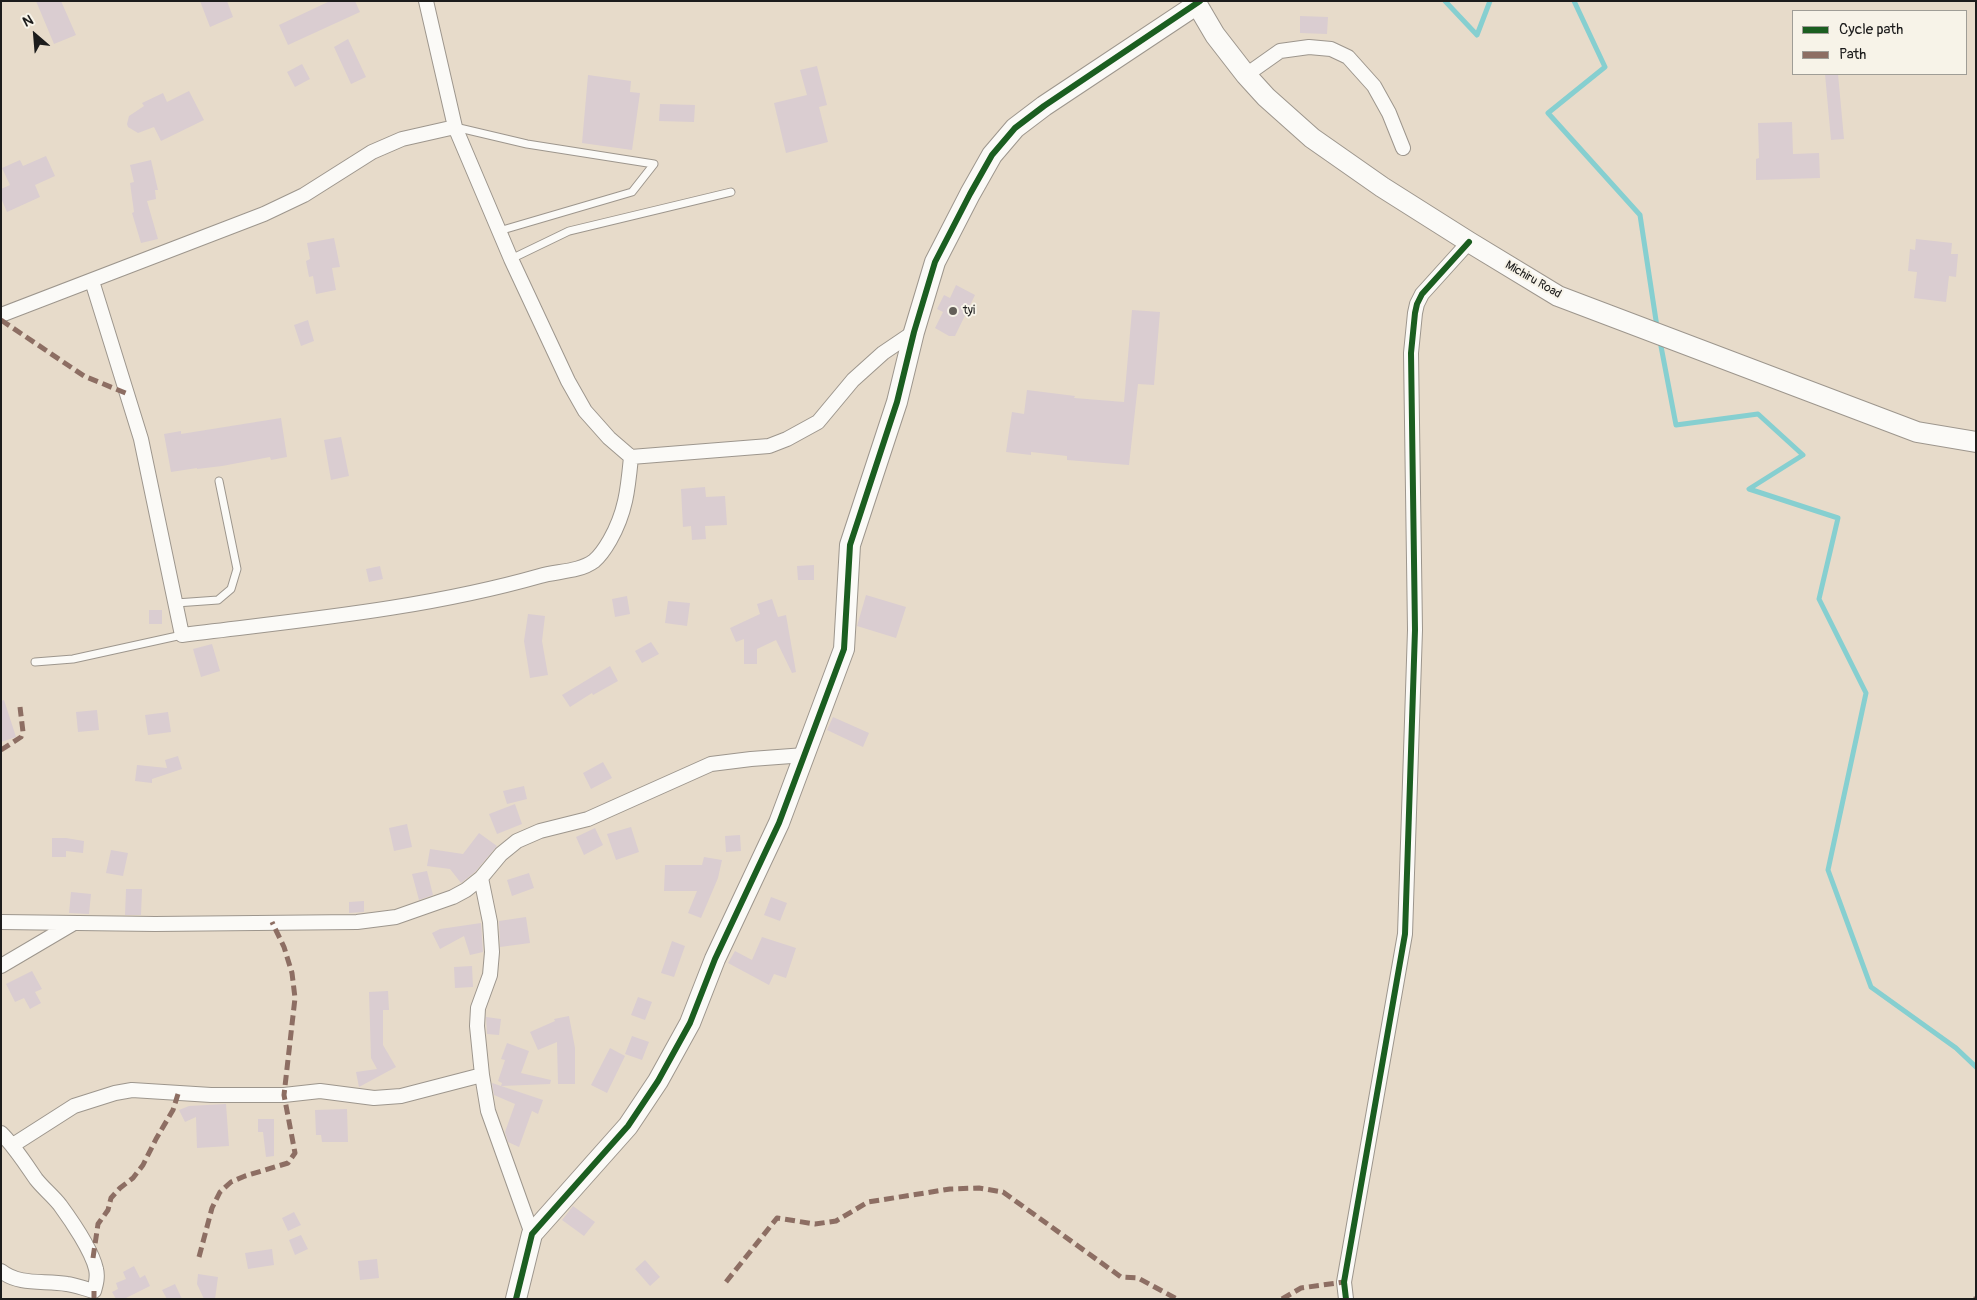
<!DOCTYPE html>
<html>
<head>
<meta charset="utf-8">
<style>
	body { margin:0 }
	#map { position:relative; width:1977px; height:1300px; overflow:hidden; background:#e7dbca; font-family:Pangolin,sans-serif }
	canvas { display:block }
	.frame { position:absolute; inset:0; border:2px solid #1c1c1c; pointer-events:none }
	.legend { position:absolute; left:1792px; top:10px; width:175px; height:65px; box-sizing:border-box; background:#f7f3e8; border:1px solid #9f9d96; margin:0; padding:6px 9px; list-style:none; font-size:15px; color:#1c1c1c }
	.legend li { display:flex; align-items:center; gap:10px; height:25px }
	.legend b { width:25px; border:1px solid #9f9d96 }
	.north { position:absolute; left:10px; top:10px; width:50px; height:50px; -webkit-text-stroke:4px #f7f3e8; paint-order:stroke; rotate:333deg; font-size:14px; font-weight:700; line-height:20px; text-align:center; color:#1c1c1c }
	.north::after { content:''; display:block; margin:auto; width:18px; height:22px; background:#1c1c1c; clip-path:polygon(50% 0,100% 100%,50% 72%,0 100%) }
</style>
</head>
<body>
<div id="map">
<canvas width="1977" height="1300"></canvas>
<div class="frame"></div>
<ul class="legend">
<li><b style="height:6px;background:#1b5e20"></b>Cycle path</li>
<li><b style="height:6px;background:#8d6e63"></b>Path</li>
</ul>
<div class="north">N</div>
</div>
<script>
const ctx = document.querySelector('canvas').getContext('2d');
ctx.lineJoin = 'round';
function strokePath(path, color, width, dash) { ctx.strokeStyle = color; ctx.lineWidth = width; ctx.lineCap = dash ? 'butt' : 'round'; ctx.setLineDash(dash || []); ctx.stroke(path); }
function fill(path, color) { ctx.fillStyle = color; ctx.fill(path, 'evenodd'); }
function label(font, color, halo, rows, align = 'center') {
  ctx.font = font + ' Pangolin,sans-serif'; ctx.lineWidth = 4; ctx.setLineDash([]); ctx.textBaseline = 'middle'; ctx.strokeStyle = halo; ctx.fillStyle = color; for (const [text, x, y, turn = 0] of rows) {
    ctx.save(); ctx.translate(x, y); ctx.rotate((+turn || 0) * Math.PI / 180); ctx.textAlign = isNaN(turn) ? turn : align; if (halo) ctx.strokeText(text, 0, 0); ctx.fillText(text, 0, 0); ctx.restore();
  }
}
strokePath(new Path2D(`
	M1445,1L1477,35L1490,1
	M1574,1L1605,67L1548,113L1640,215L1657,327
	M1660,341L1676,425L1758,414L1803,455L1749,489L1838,518L1819,599L1866,693L1828,870L1871,987L1956,1048L1976,1067`), '#86cfd0', 5);
fill(new Path2D(`
	M36,1H61L76,35L54,44Z
	M200,1H227L233,17L210,27Z
	M330,1H355L360,12L288,45L279,25Z
	M1300,16L1328,17L1327,34L1300,33Z
	M348,39L366,77L351,84L334,47Z
	M302,64L310,79L295,87L287,72Z
	M817,66L827,105L819,107L828,142L786,153L774,103L807,95L800,70Z
	M1825,74H1838L1844,139L1831,140Z
	M588,75L631,81L630,92L640,93L632,150L582,143Z
	M189,91L204,120L161,141L154,127L138,133L128,127L127,124L129,116L144,106L142,103L163,93L167,102Z
	M660,104L695,105L694,122L659,121Z
	M1792,122L1793,154L1819,153L1820,178L1756,180V159L1759,158L1758,123Z
	M46,156L55,176L35,185L40,197L7,212L1,198V189L10,185L2,168L20,160L23,166Z
	M151,160L158,190H155L156,199L147,201L158,239L141,243L132,213L134,212L130,183L134,182L130,165Z
	M334,238L340,267L332,268L336,290L316,294L313,276L309,277L306,261L310,259L307,243Z
	M1916,239L1952,243L1951,254H1958L1956,277L1949,276L1946,302L1914,298L1917,272L1908,271L1910,249L1915,250Z
	M956,285L975,295L955,336H949L935,328L943,312L937,309L944,295L950,298Z
	M1132,310L1160,312L1154,385L1138,384L1129,465L1067,460V456L1031,452V455L1006,452L1012,412L1024,414L1027,390L1075,396L1074,398L1124,402Z
	M308,320L314,341L301,346L294,325Z
	M281,418L287,457L271,460L270,457L222,466L197,469V468L171,472L164,434L181,431V434Z
	M341,437L349,476L331,480L324,440Z
	M705,487L706,497L725,496L727,525L705,526L706,539L692,540L691,526L683,527L681,489Z
	M814,565V580H798L797,566Z
	M380,566L383,579L369,582L366,569Z
	M866,595L906,607L896,638L857,626Z
	M627,596L630,614L615,617L612,599Z
	M772,599L778,617L786,615L796,672L792,673L776,640L757,649V664H744V639L736,642L730,628L760,614L757,604Z
	M668,601L690,603L687,626L665,623Z
	M149,610H162V624H149Z
	M528,614L545,616L542,641L548,675L530,678L524,641Z
	M651,642L659,654L642,663L635,651Z
	M212,644L220,671L201,677L193,649Z
	M610,666L618,681L593,695L592,693L570,707L562,695Z
	M4,700L16,737L1,742V701Z
	M97,710L99,730L78,732L76,712Z
	M168,712L171,732L148,735L145,715Z
	M833,717L869,733L863,747L827,730Z
	M178,756L182,769L152,779V783L135,781L137,765L167,768L165,760Z
	M603,762L612,778L591,789L583,773Z
	M524,786L527,799L507,804L503,791Z
	M515,804L522,824L497,834L489,814Z
	M407,824L412,847L394,851L389,828Z
	M631,827L639,852L616,860L607,834Z
	M595,828L603,845L584,855L576,837Z
	M479,833L497,846L475,872L461,883L450,869L427,866L430,849L463,854Z
	M740,835L741,851L726,852L725,836Z
	M52,838H66L84,841L83,853L66,851V857H52Z
	M111,850L128,853L123,876L106,873Z
	M704,857L722,860L718,878L701,918L688,913L697,891H664L665,865H702Z
	M427,871L433,895L419,900L412,874Z
	M529,873L534,888L512,896L507,880Z
	M126,889H142L141,915H125Z
	M71,892L91,894L89,914L69,913Z
	M771,897L787,903L780,921L764,915Z
	M364,901V912L349,913V902Z
	M526,917L530,943L500,947L499,921Z
	M481,923L483,952L470,955L464,936L440,949L432,933L440,929Z
	M762,937L796,948L786,978L774,974L769,985L728,963L735,951L752,960Z
	M672,941L685,946L674,977L661,973Z
	M472,966L473,987L455,988L454,967Z
	M32,971L42,989L35,992L41,1003L30,1009L24,998L15,1002L6,984Z
	M388,991L389,1010H383V1045L396,1067L359,1087L356,1072L377,1069L371,1058L369,992Z
	M638,997L652,1002L645,1020L631,1015Z
	M569,1016L575,1048V1084H558L557,1042L538,1050L530,1032L555,1021L554,1019Z
	M486,1017L501,1019L499,1035L487,1034Z
	M632,1036L649,1042L642,1060L625,1054Z
	M507,1043L529,1051L521,1073L551,1080L550,1084L501,1086L502,1083L498,1081L505,1060L501,1059Z
	M610,1048L625,1056L607,1093L591,1085Z
	M492,1083L543,1100L538,1114L532,1111L519,1147L508,1142L505,1132L515,1104L494,1095Z
	M226,1104L229,1146L197,1148L196,1117L185,1122L179,1110L189,1106Z
	M347,1109L348,1142H322L321,1135H316L315,1110Z
	M258,1119H274V1156L266,1157L263,1132H258Z
	M573,1206L595,1222L584,1236L562,1220Z
	M294,1212L301,1225L288,1231L282,1218Z
	M301,1235L308,1249L295,1255L289,1240Z
	M272,1249L274,1265L248,1269L245,1253Z
	M377,1259L379,1278L360,1280L358,1261Z
	M645,1260L660,1277L650,1286L635,1269Z
	M134,1266L140,1278L145,1275L150,1286L124,1299H116L112,1292L118,1289L116,1283L126,1279L123,1272Z
	M198,1274L218,1277L215,1299H204L197,1284Z
	M175,1284L182,1299H167L162,1290Z`), '#dacdd1');
const lane = new Path2D(`
	M455,127L527,144L654,164L632,192L499,231
	M511,259L569,231L731,192
	M176,603L218,600L231,589L237,569L219,481
	M35,662L73,659L182,635`);
const street = new Path2D(`
	M426,1L455,127L511,259L568,381L585,411L609,438L631,457L769,446L787,439L818,422L853,380L883,353L914,332
	M1246,75L1280,51L1309,47L1331,49L1348,57L1374,86L1389,113L1403,148
	M92,281L141,439L182,635C302,620 424,609 540,576C557,571 579,572 594,561C600,556 606,547 610,540C626,512 628,488 631,457
	M1,315L264,214L304,195L372,152L402,139L455,127
	M481,878L490,922L492,952L490,975L478,1008L477,1026L482,1075L488,1111L532,1234
	M1,922L155,924L357,922L396,917L453,897L466,890L481,878L501,854L517,841L540,831L588,819L711,764L751,759L805,755
	M1,966L74,923
	M1,1133C15,1147 25,1163 36,1179C43,1188 53,1196 60,1205C71,1220 92,1251 96,1269C98,1277 96,1284 94,1291C85,1289 76,1285 67,1284C44,1280 20,1286 1,1271
	M13,1145L74,1106L115,1093L132,1090L211,1095H284L320,1091L374,1098L401,1096L482,1075
	M1346,1299L1344,1282L1405,934L1415,630L1411,353L1415,313L1417,304L1422,294L1469,242`);
const secondary = new Path2D(`
	M1195,1L1215,35L1246,75L1266,97L1312,138L1382,187L1469,242L1558,296L1917,432L1976,442
	M516,1299L532,1234L628,1126L658,1081L690,1023L715,959L779,823L844,649L850,545L897,402L914,332L935,262L970,194L992,155L1015,128L1044,106L1196,5`);
strokePath(lane, '#9d968d', 9);
strokePath(street, '#9d968d', 16);
strokePath(secondary, '#9d968d', 22);
strokePath(lane, '#fbfaf7', 7);
strokePath(street, '#fbfaf7', 14);
strokePath(secondary, '#fbfaf7', 20);
strokePath(new Path2D(`
	M1,320L84,376L128,394
	M1,750L21,737L23,732L20,707
	M199,1257L212,1208L220,1192L231,1182L245,1176L288,1163L295,1153L284,1095L295,998L292,973L284,947L272,922
	M93,1258L98,1224L108,1210L111,1198L120,1188L133,1178L143,1165L156,1139L173,1110L178,1094
	M726,1282L777,1218L815,1224L836,1221L868,1202L950,1189L979,1188L1003,1192L1121,1277L1138,1278L1177,1299
	M94,1291V1299
	M1282,1299L1301,1288L1344,1282
	M1975,1299L1976,1298`), '#8d6e63', 5, [10, 5]);
strokePath(new Path2D(`
	M516,1299L532,1234L628,1126L658,1081L690,1023L715,959L779,823L844,649L850,545L897,402L914,332L935,262L970,194L992,155L1015,128L1044,106L1200,1
	M1346,1299L1344,1282L1405,934L1415,630L1411,353L1415,313L1417,304L1422,294L1469,242`), '#1b5e20', 6);
for (const [x, y, r, color] of [
	[953,311,5,"#635f59"]
]) { const dot = new Path2D(); dot.arc(x, y, r, 0, 2 * Math.PI); ctx.fillStyle = color; ctx.fill(dot); strokePath(dot, '#f7f3e8', 2); }
label('12px', '#1c1c1c', '#f7f3e8', [
	["Michiru Road",1533,280,30]
]);
label('12px', '#1c1c1c', '#f7f3e8', [
	["tyi",963,311]
], 'left');
</script>
</body>
</html>
